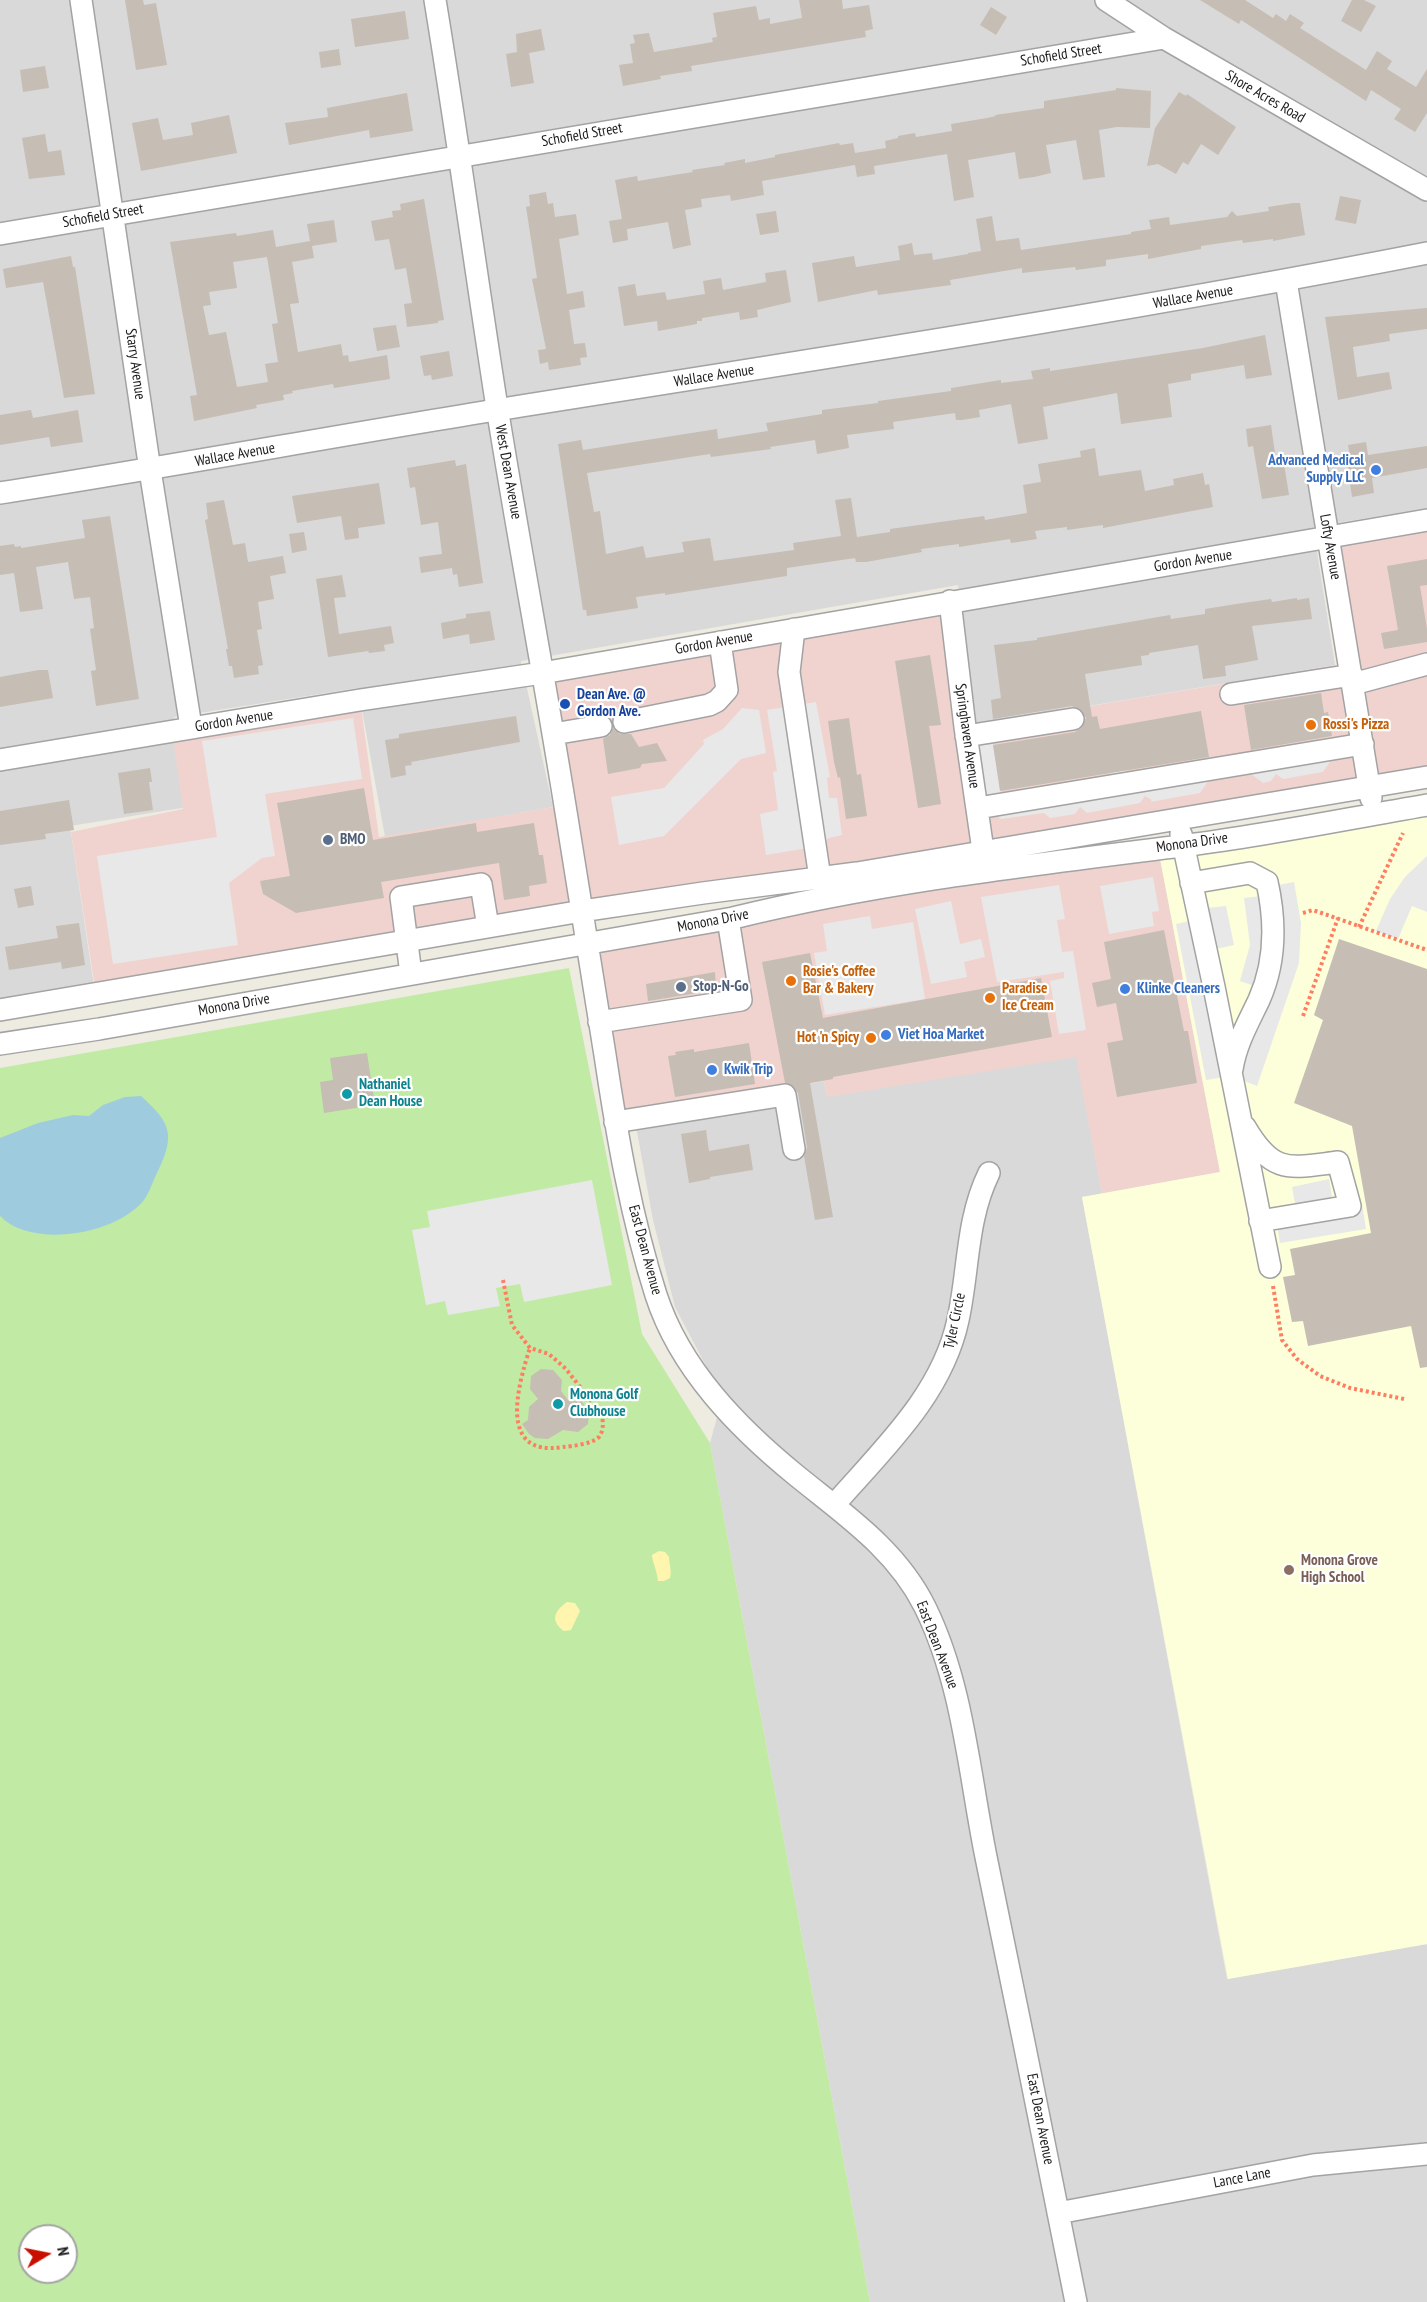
<!DOCTYPE html>
<html>
<head>
<meta charset="utf-8">
<style>
	body { margin:0 }
	#map { position:relative; width:1427px; height:2302px; overflow:hidden; background:#eeebe1; font-family:"PT Sans Narrow",sans-serif }
	canvas { display:block }
	.north { position:absolute; left:18px; top:2224px; width:60px; height:60px; box-sizing:border-box; background:#fff; border:2px solid #a4a4a4; border-radius:50%; rotate:80deg; font-size:16px; font-weight:700; line-height:24px; text-align:center; color:#1c1c1c }
	.north::after { content:''; display:block; margin:auto; width:21px; height:27px; background:#c80f00; clip-path:polygon(50% 0,100% 100%,50% 72%,0 100%) }
</style>
</head>
<body>
<div id="map">
<canvas width="1427" height="2302"></canvas>
<div class="north">N</div>
</div>
<script>
const ctx = document.querySelector('canvas').getContext('2d');
ctx.lineJoin = 'round';
function fill(path, color) { ctx.fillStyle = color; ctx.fill(path, 'evenodd'); }
function strokePath(path, color, width, dash) { ctx.strokeStyle = color; ctx.lineWidth = width; ctx.lineCap = dash ? 'butt' : 'round'; ctx.setLineDash(dash || []); ctx.stroke(path); }
function label(font, color, halo, rows, align = 'center') {
  ctx.font = font + ' "PT Sans Narrow",sans-serif'; ctx.lineWidth = 4.5; ctx.setLineDash([]); ctx.textBaseline = 'middle'; ctx.strokeStyle = halo; ctx.fillStyle = color; for (const [text, x, y, turn = 0] of rows) {
    ctx.save(); ctx.translate(x, y); ctx.rotate((+turn || 0) * Math.PI / 180); ctx.textAlign = isNaN(turn) ? turn : align; if (halo) ctx.strokeText(text, 0, 0); ctx.fillText(text, 0, 0); ctx.restore();
  }
}
fill(new Path2D(`
	M0,0H1427V508L1313,527L1335,665L975,725L958,585L521,661L553,807L385,837L358,688L174,717L188,807L70,826L94,986L0,1001Z
	M1077,1056L1102,1194L1082,1197L1227,1979L1427,1944V2302H870L710,1443L724,1392L707,1368L675,1307L653,1220L634,1115L824,1081L827,1096Z`), '#dad9d9');
fill(new Path2D(`
	M1427,520V777L96,994L71,832L183,809L172,731L360,700L379,837L565,805L542,673L950,601L965,727L1349,663L1328,538Z
	M1158,848L1220,1172L1102,1194L1076,1057L827,1097L824,1081L615,1118L587,943Z`), '#f0d3cf');
fill(new Path2D(`
	M1427,805V1944L1228,1979L1082,1197L1220,1172L1158,848Z`), '#fcffd9');
fill(new Path2D(`
	M569,968L642,1334L710,1443L870,2302H0V1068ZM30,2236H66V2272H30Z`), '#c1eba4');
fill(new Path2D(`
	M659,1551L665,1552L669,1557C669,1564 672,1571 670,1578L664,1581H658C657,1570 652,1561 652,1555Z
	M567,1602L575,1603L580,1611L571,1630L564,1631C550,1621 554,1611 567,1602Z`), '#fff5ae');
fill(new Path2D(`
	M816,702L830,777L827,778L829,798H837L842,835L829,838L826,840V845L766,855L760,814L778,810L773,772L777,771L767,710Z
	M742,708L759,710L766,753L741,759L664,836L619,845L611,797L664,788L704,744L703,740L723,729Z
	M353,718L362,779L265,794L275,856L262,858L229,883L238,945L113,964L97,856L217,837L202,741Z
	M993,744L1002,799L1112,777L1108,754L1123,751L1128,779L1213,774L1200,793L1150,802L1152,800L1145,796L1140,803L1087,813L1080,807L1075,814L1050,818L1044,813L1001,819L990,811L989,801L981,777L976,746Z
	M1337,752L1323,772L1283,779L1276,774L1271,781L1263,783L1243,768Z
	M1427,856V912L1412,906L1398,939L1376,931L1390,899L1405,877Z
	M1153,877L1159,911L1152,912L1154,926L1109,934L1100,886Z
	M1294,882L1301,923L1299,963L1257,1086L1231,1076L1206,1080L1176,924L1199,919L1197,909L1226,906L1234,945L1207,951L1230,1073L1263,989L1240,981L1250,945L1244,898L1270,895L1268,887Z
	M1059,885L1065,919L1057,920L1062,952L1073,951L1086,1030L1059,1034L1050,981L1064,978V972L997,982L981,897Z
	M951,901L960,944L981,939L985,957L964,962L967,977L931,984L915,909Z
	M870,916L872,929L913,922L925,999L825,1015L814,953L827,951L823,924Z
	M1329,1179L1334,1208L1362,1204L1366,1229L1280,1243L1276,1219L1297,1215L1292,1187Z
	M592,1180L612,1285L524,1302L520,1284L496,1288L500,1306L448,1315L445,1301L426,1305L412,1230L430,1227L427,1211Z`), '#e8e8e8');
fill(new Path2D(`
	M141,1096C170,1122 176,1134 158,1171C153,1180 150,1192 144,1200C116,1235 32,1249 0,1216V1138L38,1123L73,1115L89,1116L103,1105L125,1097Z`), '#9fcbde');
fill(new Path2D(`
	M125,0H143L144,5L156,3L167,65L136,70Z
	M799,0H842L843,9L869,5L873,29L865,31L866,37L691,66L692,71L660,76L661,79L623,86L619,65L633,63L630,44L635,43L633,35L649,33L654,52L713,42L712,38L717,37L713,13L756,6L759,20L770,18V24L802,18Z
	M1200,0H1245L1273,18L1276,14L1286,21L1290,14L1304,23L1300,28L1366,70L1377,51L1392,61L1387,69L1416,87L1427,69V113L1415,132L1394,119L1401,109L1371,90L1366,101L1241,20L1239,24Z
	M1352,0H1364L1376,6L1361,32L1341,21Z
	M991,7L1007,17L996,35L980,25Z
	M405,11L409,39L355,47L351,19Z
	M541,29L545,50L529,53L534,83L511,87L506,54L517,52L516,34Z
	M339,49L341,65L321,68L319,52Z
	M45,66L49,88L23,92L20,70Z
	M1116,88L1151,91L1150,128L1117,127L1099,130L1105,177L1083,180L1076,140L1046,145L1051,173L1034,177L1019,179L1015,152L968,160L974,197L954,201L947,154L874,166L875,174L857,177L855,165L762,181L764,195L731,201L730,195L701,199L702,207L685,210L691,245L673,249L668,222L627,229L628,240L613,243L609,221L622,219L615,180L637,176L638,181L674,175L693,172L692,170L725,165L724,163L745,159V163L775,157V155L839,143L840,145L853,143L855,153L886,148L885,141L898,138V136L915,133L916,137L952,131L951,124L987,118L996,116L995,115L1044,108V101L1116,90Z
	M1179,92L1186,96L1187,94L1236,127L1218,155L1201,144L1188,165L1183,162L1176,174L1158,164L1147,166L1155,128Z
	M407,93L413,131L370,138L369,130L289,145L285,123L328,117L327,108Z
	M229,115L237,153L141,171L132,123L158,118L163,140L193,135L191,123Z
	M45,134L48,152L61,150L65,175L29,179L22,138Z
	M546,192L548,204L553,203L555,217L576,214L579,235L559,239L567,294L583,291L585,307L569,310L574,344L585,343L587,357L580,358L581,365L549,370L548,362L540,364L538,350L546,349L532,279L537,278L526,207L530,206L529,195Z
	M1340,196L1361,200L1356,224L1335,220Z
	M424,199L444,320L438,321V323L407,327L404,304L412,303L406,268L395,270L389,239L375,241L371,221L393,217L392,211L401,210L400,204Z
	M1293,203H1300L1305,235L1273,241V239L1243,243L1242,240L1201,246V249L1148,259V254L1106,260V266L1076,270L1075,267L1022,273V268L950,280L951,285L878,295L877,290L818,302L812,263L854,256L856,267L900,260L898,246L912,243L914,255L932,253L933,260L968,254V253L981,251L976,219L992,216L996,241L1019,238L1021,250L1131,234V232L1151,229L1149,220L1169,217L1170,225L1227,217L1232,211L1237,216L1269,211L1268,207Z
	M776,211L779,232L760,235L756,214Z
	M334,220L337,242L312,246L314,258L292,262L299,303L290,304L298,352L341,344L343,356L348,355L349,362L387,355L390,379L334,388L333,384L292,391L293,393L283,395L284,400L256,405L257,408L194,421L190,396L197,395L170,242L236,233L237,236L273,230L276,247L310,241L307,224ZM267,257L278,323L272,324L278,362L265,364L268,382L237,387L226,332L209,335L203,306L211,305L209,292L237,288L233,262Z
	M71,256L73,267H75L95,394L64,398L43,282L6,288L3,269Z
	M786,270L791,302L757,310L758,317L740,320L739,312L702,318V321H697V324L658,331L657,321L624,326L618,287L635,284L637,296L665,292L667,300L705,294L703,281L721,278L723,290L766,282L765,273Z
	M1427,308V329L1389,334L1390,341L1353,347L1357,377L1389,372L1392,389L1338,400L1325,317Z
	M396,325L400,347L377,351L373,328Z
	M1265,335L1272,375L1246,379L1244,365L1191,374V380L1168,384L1172,417L1121,424L1117,393L1043,407L1048,439L1018,444L1011,404L979,410L980,417L962,420H956L955,413L893,422L894,429L847,435L849,448L817,454L815,440L770,447L771,449L711,457L710,454L587,473L594,512L600,511L606,554L643,546L646,558L684,552L682,542L710,538L714,561L794,550L793,543L841,536L835,500L851,498L857,537L890,532V529L984,516L985,520L1027,513L1023,485L1041,482L1038,464L1081,457L1080,451L1095,448L1099,476L1141,470L1145,491L1174,485L1173,479L1203,473L1205,485L1209,484L1213,507L1103,528V525L1067,530V527L1035,531L1037,539L1018,542L1011,543L1010,539L959,547V544L921,549L922,552L866,562H856L855,558L787,568V576L665,595V593L636,597L638,608L587,616L586,610H583L558,444L581,440L583,450L717,429L718,439L755,433L768,431L766,423L822,414V410L878,403V401L951,391V388L1001,380V383L1033,379L1031,371L1050,368V371L1203,348Z
	M449,351L453,376L432,380L431,375L424,376L420,356Z
	M31,410L33,418L78,410L83,442L51,447L49,437L0,445V415Z
	M1271,425L1276,460L1283,458L1289,495L1262,499L1253,446L1248,447L1246,429Z
	M1366,442L1368,455L1427,446V468L1372,478L1374,493L1352,497L1347,463H1351L1348,445Z
	M455,460L456,466L466,464L483,583L459,587L457,574L453,575L452,568L421,573L419,557L442,554L438,522L421,525L415,487L410,488L407,468Z
	M379,483L385,524L358,528L359,538L345,540L341,516L297,523L292,496Z
	M224,500L233,545L245,543L248,562L283,556L286,573L270,576L274,599L258,602L262,629L257,630L263,665L258,666L259,674L234,678L232,666H229L226,649H228L205,520L208,519L206,503Z
	M110,516L139,699L96,706L91,671L96,670L90,629L94,628L90,597L74,599L68,562L36,567L43,609L20,612L14,573L0,575V546L14,544L15,547L21,546V548L85,538L82,520Z
	M304,532L307,550L292,553L289,534Z
	M1427,559V585L1420,586L1427,629V642L1384,649L1381,633L1398,630L1387,566Z
	M342,575L346,597L334,598L339,634L391,626L394,643L384,645L385,651L369,653L368,651L328,657L316,579Z
	M1297,598V600L1309,598L1312,619L1252,626L1258,660L1225,666L1226,676L1203,679L1198,645L1149,653V655L1141,656L1142,665L1085,674L1092,717L1097,716L1100,729L1201,711L1209,757L1000,791L993,745L1075,732L1081,728L1086,718L1082,711L1072,706L993,719L991,700L1001,698L994,645L1037,640V638L1170,615L1171,619L1205,614V609L1236,604L1271,599L1272,602Z
	M490,611L495,640L470,644L469,634L443,639L441,623L466,618V614Z
	M930,655L941,725L929,726L941,804L918,808L895,661Z
	M39,670H48L53,698L0,707V677Z
	M1321,693L1324,713L1328,712L1332,736L1251,750L1244,705Z
	M516,716L520,742L411,762L412,765L405,766L406,775L391,778L385,740L399,738V734Z
	M849,718L857,775L861,774L867,816L846,819L840,777L838,778L834,762L828,721Z
	M613,728L620,734H631L639,747L657,743L667,761L642,764L640,768L608,774L603,739L610,735Z
	M150,768L152,782H149L153,810L124,814L118,773Z
	M364,788L373,840L476,823L477,832L534,823L539,855H543L547,883L529,886L530,896L504,900L499,863L381,882L384,898L296,913L263,894L260,881L290,876L277,803Z
	M69,800L74,830L45,834L46,839L0,845V811Z
	M31,886L34,905L18,908L14,889Z
	M79,923L85,965L62,969L61,962L9,970L5,947L58,938L56,926Z
	M1164,930L1184,1031H1188L1197,1083L1117,1097L1107,1043L1123,1040L1116,1003L1097,1007L1092,983L1111,979L1104,942Z
	M1339,939L1427,969V1367L1420,1368L1411,1326L1308,1346L1303,1321L1292,1322L1283,1277L1295,1275L1290,1249L1371,1233L1352,1126L1294,1103L1323,1020L1314,1015Z
	M810,953L823,1018L1041,978L1052,1037L833,1077V1079L810,1083L833,1217L815,1220L804,1156L807,1147L798,1093L794,1087L785,1083L762,962Z
	M715,972L716,990L648,1001L646,984Z
	M749,1043L755,1084L675,1097L668,1056L676,1055L675,1052L694,1049V1052Z
	M367,1053L375,1105L324,1113L320,1082L333,1080L330,1058Z
	M706,1130L709,1151L749,1144L753,1170L710,1177V1179L689,1183L681,1134Z
	M541,1369L553,1370L562,1380L561,1391L568,1400L582,1402L589,1412L588,1424L578,1432L563,1430L548,1439L535,1438L529,1434L522,1424L528,1420L529,1407L538,1399L530,1389L531,1376Z`), '#c6bdb4');
const minor = new Path2D(`
	M81,0L150,470L191,727
	M435,0C457,133 475,267 496,401C518,538 544,675 566,812C579,893 592,974 605,1055C617,1135 631,1217 656,1295C680,1369 738,1428 797,1476C845,1515 897,1550 925,1607C963,1684 969,1773 986,1857C1017,2005 1046,2154 1076,2302
	M1106,0L1164,38L1427,190
	M0,234L1164,38
	M1286,281L1371,798
	M0,493C168,467 334,436 502,409C811,360 1120,313 1427,253
	M950,601L965,727L985,864
	M794,629L789,672L820,878
	M1353,684L1427,664
	M1231,694L1352,675
	M624,722L709,705L717,701L727,690L720,642
	M553,734L601,726
	M966,736L1073,719
	M0,760L360,700L542,673L1427,520
	M978,808L1363,744
	M1181,834L1214,987L1270,1267
	M1191,883L1250,873L1267,882C1276,922 1276,962 1259,1000C1248,1023 1236,1044 1232,1069
	M411,974L401,897L481,884L488,927
	M0,1010L582,911L703,893L857,873L1427,777
	M599,1022L741,1000L728,919
	M0,1044L99,1029L733,918C880,882 1030,865 1181,846C1263,836 1345,819 1427,805
	M615,1122L785,1095L794,1149
	M1245,1127C1273,1175 1289,1168 1338,1162L1350,1206L1260,1221
	M834,1505C882,1450 942,1395 958,1320C969,1270 966,1220 989,1173
	M1058,2213L1313,2165L1427,2154`);
strokePath(minor, '#a3a3a3', 24);
strokePath(new Path2D(`
	M1303,913L1313,910L1427,950
	M1359,927L1403,833
	M1303,1016L1338,918
	M503,1280L512,1325L530,1348L549,1354L566,1369L602,1415C603,1423 604,1430 599,1437C592,1444 573,1446 563,1447C497,1458 518,1385 530,1348
	M1273,1286L1282,1340L1297,1359L1320,1376L1350,1388L1404,1399`), '#ff7d61', 4, [3, 3]);
strokePath(minor, '#fff', 21);
for (const [x, y, r, color] of [
	[1376,470,6,"#3f7fe0"],
	[565,704,6,"#1a4fb4"],
	[1311,725,6,"#e8710a"],
	[328,840,6,"#5c6f8a"],
	[791,981,6,"#e8710a"],
	[681,987,6,"#5c6f8a"],
	[1125,989,6,"#3f7fe0"],
	[990,998,6,"#e8710a"],
	[886,1035,6,"#3f7fe0"],
	[871,1038,6,"#e8710a"],
	[712,1070,6,"#3f7fe0"],
	[347,1094,6,"#0f9aa8"],
	[558,1404,6,"#0f9aa8"],
	[1289,1570,6,"#8d6e63"]
]) { const dot = new Path2D(); dot.arc(x, y, r, 0, 2 * Math.PI); ctx.fillStyle = color; ctx.fill(dot); strokePath(dot, '#fff', 2); }
label('15px', '#1c1c1c', '#fff', [
	["Schofield Street",1061,55,-9],
	["Shore Acres Road",1265,97,30],
	["Schofield Street",582,135,-10],
	["Schofield Street",103,216,-10],
	["Wallace Avenue",1193,297,-10],
	["Starry Avenue",135,364,82],
	["Wallace Avenue",714,376,-9],
	["Wallace Avenue",235,455,-10],
	["West Dean Avenue",508,472,80],
	["Lofty Avenue",1330,547,80],
	["Gordon Avenue",1193,561,-9],
	["Gordon Avenue",714,643,-10],
	["Gordon Avenue",234,721,-9],
	["Springhaven Avenue",967,736,82],
	["Monona Drive",1192,843,-8],
	["Monona Drive",713,921,-11],
	["Monona Drive",234,1005,-10],
	["East Dean Avenue",645,1250,75],
	["Tyler Circle",955,1321,-78],
	["East Dean Avenue",937,1645,69],
	["East Dean Avenue",1040,2119,79],
	["Lance Lane",1242,2178,-11]
]);
label('bold 15px', '#366cbe', '#fff', [
	["Advanced Medical",1364,461,"right"],
	["Supply LLC",1364,478,"right"],
	["Klinke Cleaners",1137,989],
	["Viet Hoa Market",898,1035],
	["Kwik Trip",724,1070]
], 'left');
label('bold 15px', '#164399', '#fff', [
	["Dean Ave. @",577,695],
	["Gordon Ave.",577,712]
], 'left');
label('bold 15px', '#c56008', '#fff', [
	["Rossi's Pizza",1323,725],
	["Rosie's Coffee",803,972],
	["Bar & Bakery",803,989],
	["Paradise",1002,989],
	["Ice Cream",1002,1006],
	["Hot 'n Spicy",859,1038,"right"]
], 'left');
label('bold 15px', '#4e5e75', '#fff', [
	["BMO",340,840],
	["Stop-N-Go",693,987]
], 'left');
label('bold 15px', '#0d838f', '#fff', [
	["Nathaniel",359,1085],
	["Dean House",359,1102],
	["Monona Golf",570,1395],
	["Clubhouse",570,1412]
], 'left');
label('bold 15px', '#785e54', '#fff', [
	["Monona Grove",1301,1561],
	["High School",1301,1578]
], 'left');
</script>
</body>
</html>
